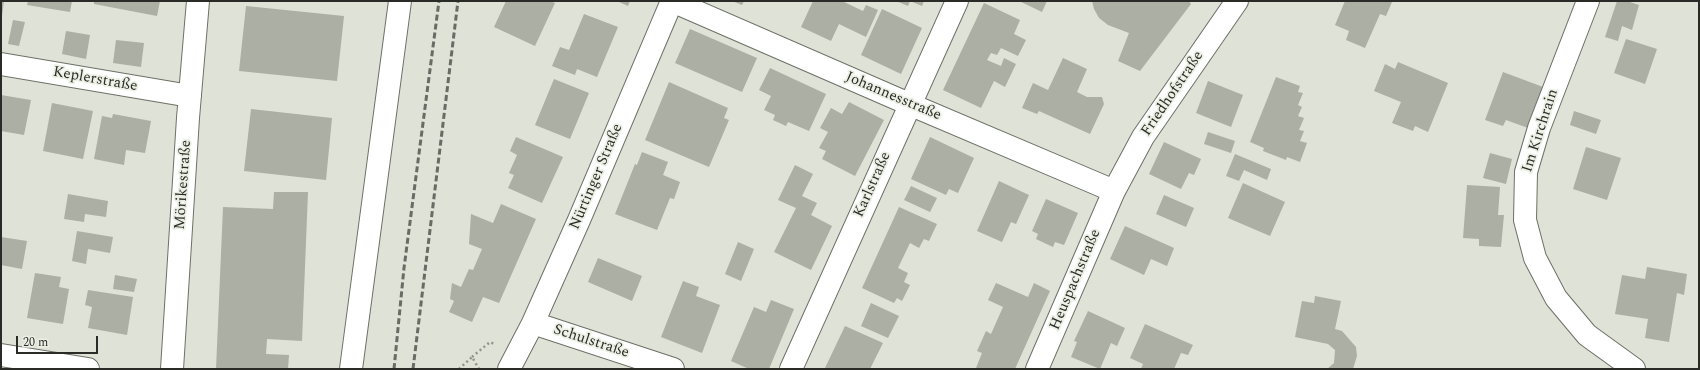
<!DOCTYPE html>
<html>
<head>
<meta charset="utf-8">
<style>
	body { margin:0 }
	#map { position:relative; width:1700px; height:370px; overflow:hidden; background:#dee2d7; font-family:Spectral,serif }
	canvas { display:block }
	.frame { position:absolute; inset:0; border:2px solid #2a2b27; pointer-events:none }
	.scale { position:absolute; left:16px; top:336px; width:82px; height:18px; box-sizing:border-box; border:2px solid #2a2b27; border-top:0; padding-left:5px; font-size:12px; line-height:14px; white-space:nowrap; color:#2a2b27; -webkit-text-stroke:3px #ebefe4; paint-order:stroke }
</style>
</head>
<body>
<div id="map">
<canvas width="1700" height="370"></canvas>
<div class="frame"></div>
<div class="scale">20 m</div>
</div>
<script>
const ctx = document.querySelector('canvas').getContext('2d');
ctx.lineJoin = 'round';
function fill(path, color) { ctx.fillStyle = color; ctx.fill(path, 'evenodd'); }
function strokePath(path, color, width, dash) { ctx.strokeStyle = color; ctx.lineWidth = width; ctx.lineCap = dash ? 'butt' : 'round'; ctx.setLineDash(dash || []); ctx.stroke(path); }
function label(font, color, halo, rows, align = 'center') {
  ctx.font = font + ' Spectral,serif'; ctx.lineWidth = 3.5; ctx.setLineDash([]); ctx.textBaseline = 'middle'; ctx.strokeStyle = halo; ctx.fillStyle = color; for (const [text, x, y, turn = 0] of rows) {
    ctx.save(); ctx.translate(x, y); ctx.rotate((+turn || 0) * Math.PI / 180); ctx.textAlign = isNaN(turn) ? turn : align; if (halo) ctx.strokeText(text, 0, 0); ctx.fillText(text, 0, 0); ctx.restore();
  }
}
fill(new Path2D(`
	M1,1H4L2,16H1Z
	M28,1H72L70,12L27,5Z
	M94,1H160L157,16L94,4Z
	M506,1H550L555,3L535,46L494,27Z
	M617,1H630L628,6Z
	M732,1H744L742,5Z
	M813,1H842L863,11L866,5L878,10L866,37L839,24L831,41L801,27Z
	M896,1H924L922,6L910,1L908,6Z
	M1019,1H1047L1042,12Z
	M1092,1H1189L1191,4L1140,71L1118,61L1129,33L1108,25L1099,18L1094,9Z
	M1345,1L1392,2L1386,16L1380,14L1365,48L1346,40L1349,31L1335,25Z
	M1617,1H1627L1639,5L1632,30L1622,26L1618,41L1605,37Z
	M984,3L1020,20L1014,34L1026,40L1018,56L1001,48L997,55L991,53L987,60L1001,66L1004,58L1016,64L1005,87L994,81L981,108L943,90Z
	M246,6L344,16L337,81L239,71Z
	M882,9L922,28L901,74L861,55Z
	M584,14L618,27L597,77L577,69L575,75L552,66L560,47L569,50Z
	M13,20L25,22L19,46L8,44Z
	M690,29L757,58L742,92L675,63Z
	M66,31L90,35L86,59L62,54Z
	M1626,39L1657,49L1645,84L1614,73Z
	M116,40L144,43L141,67L113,63Z
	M1063,58L1087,69L1077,92L1087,97H1102L1104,104L1090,134L1039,111L1037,114L1022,108L1033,83L1048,90Z
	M1398,62L1448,83L1428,132L1415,126L1413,131L1392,123L1401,102L1374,91L1385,64L1395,69Z
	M770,68L826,94L809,131L788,122L786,126L773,120L775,115L764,110L771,96L759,90Z
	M1503,72L1543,87L1528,128L1506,120L1503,126L1485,120Z
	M1276,77L1300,86L1298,92L1303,93L1298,105L1302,107L1298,116L1304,118L1299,130L1304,131L1300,141L1307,143L1300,162L1287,157L1286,160L1263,151L1264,148L1250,142Z
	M554,79L589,93L570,139L535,125Z
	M1208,81L1243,95L1231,127L1196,113Z
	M669,82L728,108L724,118L729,120L709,167L645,140Z
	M1,95L31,100L24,135L1,131Z
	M849,102L884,120L855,176L822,159L826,151L819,148L828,132L820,128L831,108L842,114Z
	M52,103L93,111L83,159L43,151Z
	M251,109L332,118L326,180L244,171Z
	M1574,111L1601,120L1596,134L1570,125Z
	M113,114L151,121L145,153L126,150L124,165L94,159L102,116L112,118Z
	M1208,132L1235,141L1231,153L1204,144Z
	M516,137L563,157L542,203L508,188L514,175L509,173L517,155L510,151Z
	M930,137L974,158L958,193L949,189L946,195L911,179Z
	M1164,142L1201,159L1194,175L1189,173L1181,189L1149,174Z
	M1586,147L1621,158L1607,200L1573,189Z
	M642,152L668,162L663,175L680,182L674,199L670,198L657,230L615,214L635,164L637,165Z
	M1490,153L1512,159L1506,184L1483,178Z
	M1235,154L1271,169L1267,180L1244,170L1239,181L1226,176Z
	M795,165L813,174L802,196L817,203L811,215L832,226L811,270L774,252L796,208L778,200Z
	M999,181L1029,195L1016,224L1011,222L1002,242L977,231Z
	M1243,183L1285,202L1270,236L1228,218Z
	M1467,185L1500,187L1498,215H1504L1501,247L1479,246V239L1463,238Z
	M911,186L937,198L930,212L904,200Z
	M274,192H308L302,341L267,339L266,354L289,355L288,369H216L223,207L273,209Z
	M68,194L108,201L106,217L85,214L84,222L64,219Z
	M1164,195L1194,208L1186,227L1156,214Z
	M1046,199L1078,213L1064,245L1055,242L1053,247L1036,239L1038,234L1032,231Z
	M501,204L536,219L499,303L483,297L472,322L449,312L454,301L450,299L452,283L461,287L469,269L473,270L482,249L469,244L471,214L493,223Z
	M899,207L937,224L929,241L924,239L919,248L910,243L898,268L908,273L904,282L910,285L902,301L897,298L894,303L862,288Z
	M1125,226L1174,248L1167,266L1151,259L1144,275L1110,259Z
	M77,231L113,237L110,253L88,249L86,264L72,261Z
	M1,237L27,241L22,269L1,265Z
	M738,242L754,249L741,281L725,274Z
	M598,258L642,276L632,301L588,282Z
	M1647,267L1687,274L1684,295L1677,293L1669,342L1645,338L1648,319L1615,314L1622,275L1645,279Z
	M35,273L61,277L59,287L69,289L63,324L27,318Z
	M115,275L137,279L134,292L113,289Z
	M683,281L699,287L696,296L720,305L702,353L661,337Z
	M996,283L1028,297L1034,283L1050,291L1015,369H978L976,368L982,353L977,351L986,331L991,334L1003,307L988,300Z
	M88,290L133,297L127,335L88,328L92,307L85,305Z
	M1315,296L1341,301L1335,329L1342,331L1356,347L1357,356L1353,369H1327L1334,363L1335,350L1328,344L1295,337L1302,301L1314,303Z
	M771,300L794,309L769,369H749L731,361L754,307L766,312Z
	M871,303L899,316L888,338L861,326Z
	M1088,311L1125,328L1117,346L1111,343L1100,369L1071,357L1077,342L1074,341Z
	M1145,324L1193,345L1188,355L1181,353L1174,369H1141L1143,364L1130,358Z
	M845,326L883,343L870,369H828L825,368Z`), '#abafa4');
const minor = new Path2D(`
	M672,1L909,104L1114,191
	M1588,1L1539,128L1526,172L1525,220L1535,258L1556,298L1587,335L1634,369
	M1,64L190,96
	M533,323L673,369
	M1,355L88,369
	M172,369L188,118L198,1
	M509,369L533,323L579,220L672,1
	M791,369L957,1
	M1037,369L1114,191L1143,137L1237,1`);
const major = new Path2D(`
	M351,369L400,1`);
strokePath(minor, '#6d7066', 24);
strokePath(major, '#6d7066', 24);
strokePath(new Path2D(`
	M472,357L490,342L494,344
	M459,369L472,357L479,369`), '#90938b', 2.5, [2, 3]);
strokePath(minor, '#fff', 22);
strokePath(major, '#fff', 22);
strokePath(new Path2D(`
	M394,369L404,268L439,1
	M413,369L458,1`), '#696b64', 3, [6, 3]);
label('15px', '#2a2b27', '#ebefe4', [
	["Keplerstraße",95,80,10],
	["Friedhofstraße",1173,94,-56],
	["Johannesstraße",893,97,23],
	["Im Kirchrain",1541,131,-72],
	["Nürtinger Straße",597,177,-67],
	["Mörikestraße",184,185,-86],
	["Karlstraße",873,185,-66],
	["Heuspachstraße",1076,280,-67],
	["Schulstraße",591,342,18]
]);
</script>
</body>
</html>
